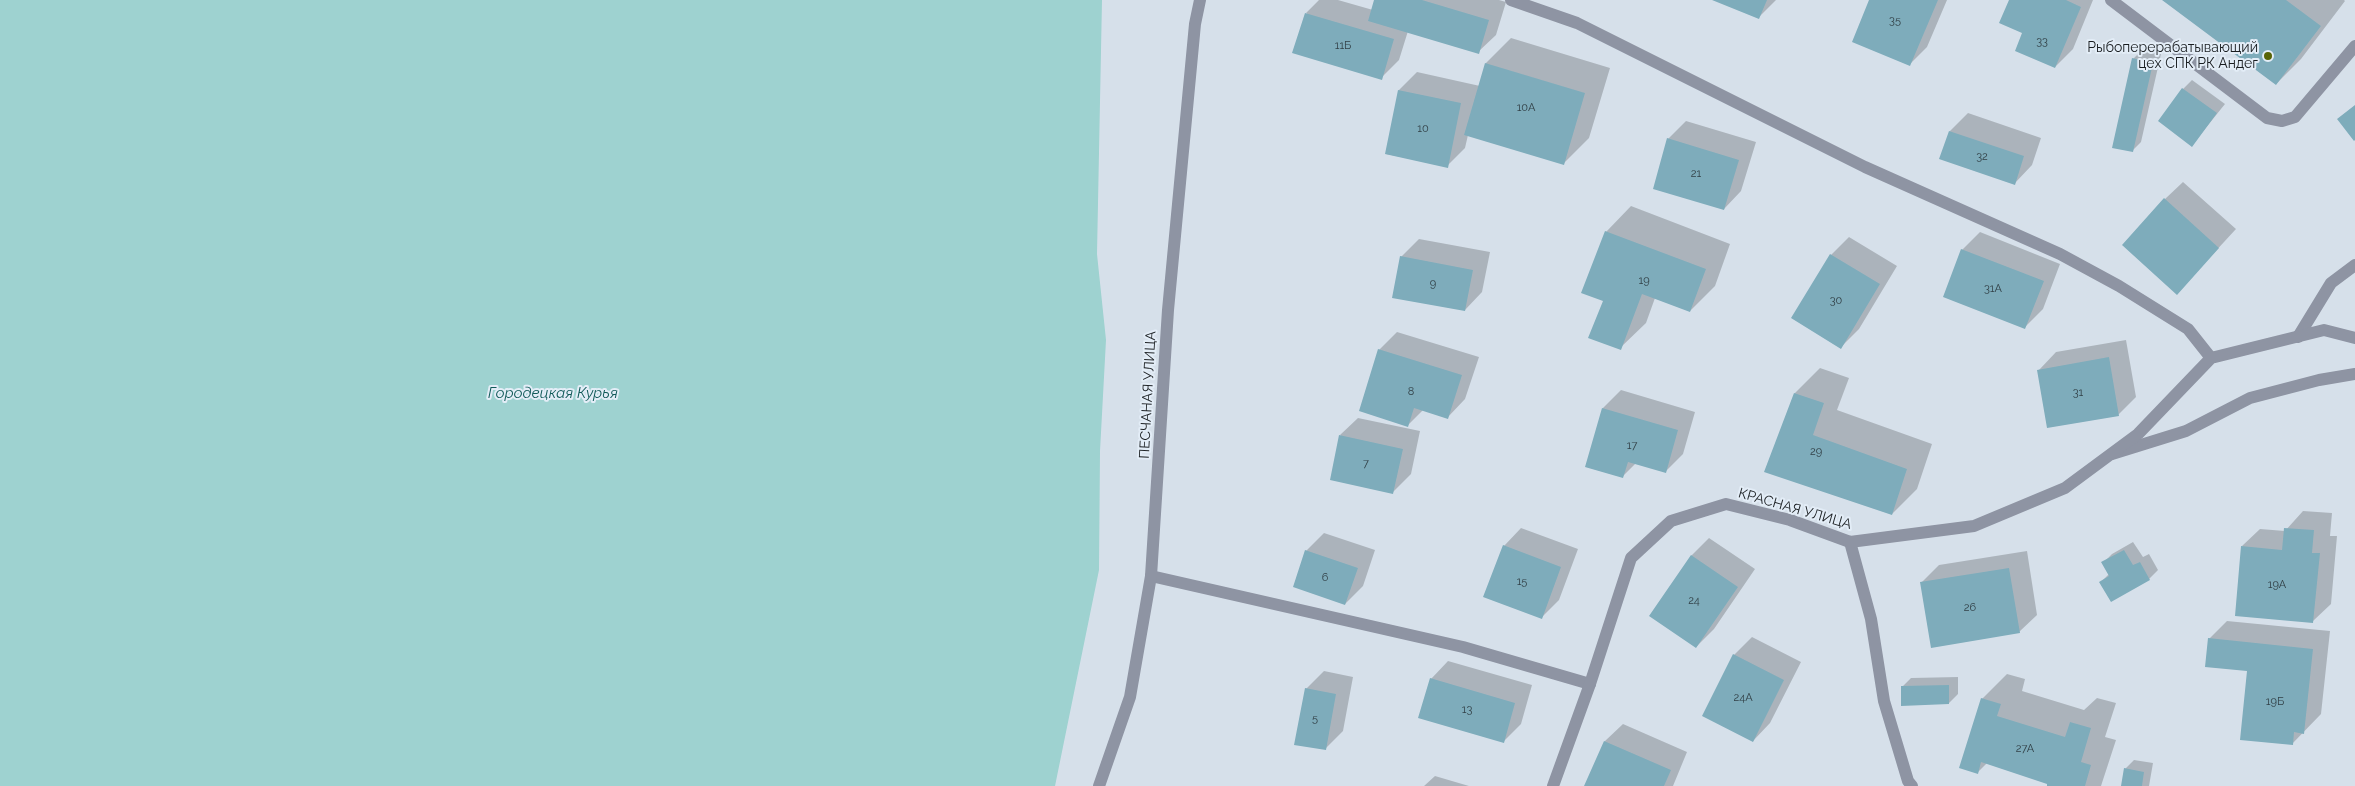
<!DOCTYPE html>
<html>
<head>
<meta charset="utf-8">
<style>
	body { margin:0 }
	canvas { display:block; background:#d6e0ea }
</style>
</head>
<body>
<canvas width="2355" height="786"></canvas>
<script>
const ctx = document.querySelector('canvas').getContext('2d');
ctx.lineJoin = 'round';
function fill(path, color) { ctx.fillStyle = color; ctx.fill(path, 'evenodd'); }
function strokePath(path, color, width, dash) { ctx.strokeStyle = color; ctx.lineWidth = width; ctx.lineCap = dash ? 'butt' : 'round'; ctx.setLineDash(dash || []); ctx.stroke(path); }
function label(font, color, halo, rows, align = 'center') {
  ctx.font = font + ' Raleway,sans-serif'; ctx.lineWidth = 4; ctx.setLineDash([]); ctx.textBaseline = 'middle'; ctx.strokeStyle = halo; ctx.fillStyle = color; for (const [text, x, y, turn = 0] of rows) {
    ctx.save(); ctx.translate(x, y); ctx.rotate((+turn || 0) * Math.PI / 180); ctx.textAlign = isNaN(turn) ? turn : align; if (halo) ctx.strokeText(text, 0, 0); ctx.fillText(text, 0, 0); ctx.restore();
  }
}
fill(new Path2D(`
	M0,0H1102L1097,254L1106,340L1100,451L1099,570L1055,786H0Z`), '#9ed2d0');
fill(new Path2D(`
	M1319,0H1338L1373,10L1376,0H1499L1506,2L1496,35L1478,52L1408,31L1399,60L1381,78L1306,13Z
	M1715,0H1776L1759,17Z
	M1871,0H1947L1927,47L1909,65Z
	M2010,0H2093L2073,49L2055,67L2024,33Z
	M2164,0H2344L2345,1L2301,59L2276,84Z
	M1511,38L1610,68L1589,138L1564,163L1468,135L1465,148L1447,166L1386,154L1399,90L1417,72L1480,86L1486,63Z
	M2142,50L2161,54L2141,142L2132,151L2133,59Z
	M2192,80L2225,104L2192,145L2183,89Z
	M1968,113L2041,138L2032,165L2015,183L1941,158L1950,131Z
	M1686,121L1756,142L1741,191L1724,209L1668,139Z
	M2183,182L2236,229L2177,293L2165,199Z
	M1631,206L1730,244L1715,286L1690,311L1655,298L1646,323L1620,348L1604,300L1606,232Z
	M1980,232L2060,264L2043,309L2025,327L1962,250Z
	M1849,237L1897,266L1859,329L1841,347L1831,255Z
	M1419,239L1490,252L1482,292L1465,310L1401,257Z
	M1397,332L1479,357L1465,399L1448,417L1423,410L1408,425L1379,350Z
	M2126,340L2136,397L2118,415L2039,370L2056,352Z
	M1820,368L1849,378L1837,410L1932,444L1917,489L1892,514L1765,471L1795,393Z
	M1621,390L1695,412L1683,454L1665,472L1636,463L1622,477L1587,467L1603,408Z
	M1358,418L1420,431L1411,474L1393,492L1340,435Z
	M2303,511L2332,513L2330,536H2337L2331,604L2313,621L2242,546L2260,529L2285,531Z
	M1521,528L1578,549L1559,600L1541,618L1504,546Z
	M1324,533L1375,550L1363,586L1345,604L1306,551Z
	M1709,538L1755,569L1714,629L1696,647L1651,615L1692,555Z
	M2133,542L2143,557L2149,554L2158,570L2149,579L2111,601L2101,582L2109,574L2103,563L2112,554Z
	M2027,551L2037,615L2019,632L1921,583L1939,565Z
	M2227,621L2330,631L2321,714L2292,744L2248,670L2209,639Z
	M1752,637L1801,662L1770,723L1753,741L1734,655Z
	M1448,661L1532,685L1521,724L1504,741L1431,679Z
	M1324,671L1353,677L1343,731L1325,749L1306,689Z
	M2007,674L2025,679L2022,691L2084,710L2097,698L2116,703L2105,737L2116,740L2101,786H2048L2049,783L1987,763L1977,773L1982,699Z
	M1958,677V694L1949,703L1902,687L1911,678Z
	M1623,724L1687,752L1673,786H1585L1605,741Z
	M2134,760L2153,763L2149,786H2122L2125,769Z
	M1435,776L1469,786H1424Z`), '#0003');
fill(new Path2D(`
	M1374,0H1422L1489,20L1479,54L1368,21Z
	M1712,0H1767L1759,19Z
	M1869,0H1938L1910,66L1852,42Z
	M2009,0H2066L2081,7L2055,68L2015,51L2022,33L1999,23Z
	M2162,0H2286L2321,26L2276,85Z
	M1305,13L1394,39L1382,80L1292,53Z
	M2132,58L2153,63L2133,152L2112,148Z
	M1485,63L1585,93L1564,165L1464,135Z
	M2182,88L2217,113L2192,147L2158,121Z
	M1398,90L1461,103L1448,168L1385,154Z
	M2355,105V140L2354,141L2337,119Z
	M1949,131L2024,156L2015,185L1939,159Z
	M1667,138L1739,160L1724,210L1653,189Z
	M2164,198L2219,248L2177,295L2122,245Z
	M1605,231L1706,269L1690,312L1642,294L1621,350L1588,338L1603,301L1581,293Z
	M1961,249L2044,281L2025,329L1943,297Z
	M1830,254L1880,284L1841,349L1791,318Z
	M1400,256L1473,270L1465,311L1392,298Z
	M1378,349L1462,375L1448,419L1414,408L1408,427L1359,411Z
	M2109,357L2119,416L2047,428L2037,370Z
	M1794,393L1824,403L1813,435L1907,469L1892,515L1764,472Z
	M1602,408L1678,430L1666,473L1628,462L1623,478L1585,467Z
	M1339,435L1403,449L1393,494L1330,480Z
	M2284,528L2314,530L2312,553H2320L2313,623L2235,616L2241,546L2282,550Z
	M1503,545L1561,567L1542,619L1483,597Z
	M1305,550L1358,568L1345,605L1293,587Z
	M2124,550L2133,565L2140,562L2150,580L2111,602L2099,582L2109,576L2101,562Z
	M1691,555L1738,587L1696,648L1649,616Z
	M2009,568L2020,633L1931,648L1920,582Z
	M2208,638L2313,649L2304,734L2294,732L2293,745L2240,740L2247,671L2205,667Z
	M1733,654L1784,680L1753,742L1702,716Z
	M1430,678L1515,703L1504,743L1418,718Z
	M1949,685V704L1901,706V686Z
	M1305,688L1336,694L1326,750L1294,745Z
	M1981,698L2001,704L1997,716L2065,737L2070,722L2091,728L2081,762L2091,765L2085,786H2047V784L1981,762L1978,774L1959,768Z
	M1604,741L1671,770L1664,786H1584Z
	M2124,768L2144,772L2142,786H2121Z`), '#7eacbb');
strokePath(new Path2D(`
	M2111,0L2267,118L2282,121L2295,117L2355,46
	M2298,337L2331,283L2355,265
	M2112,454L2186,431L2250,398L2319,380L2355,374
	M1850,542L1871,619L1884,701L1908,781L1912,786
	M1151,576L1463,647L1590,684`), '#8e94a3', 12);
strokePath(new Path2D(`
	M1511,0L1577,23L1865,167L2060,254L2119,286L2188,329L2211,358
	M1099,786L1130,697L1151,576L1168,310L1195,24L1200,0
	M1553,786L1590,684L1631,558L1671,521L1726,504L1790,520L1850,542L1974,526L2065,488L2138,434L2211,358L2324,330L2355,338`), '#8e94a3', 12);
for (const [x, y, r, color] of [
	[2268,56,5,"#586406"]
]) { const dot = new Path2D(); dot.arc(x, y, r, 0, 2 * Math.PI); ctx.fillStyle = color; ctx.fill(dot); strokePath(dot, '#e3edf7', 2); }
label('11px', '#324147', null, [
	["35",1895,21],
	["33",2042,42],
	["11Б",1343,46],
	["10А",1526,108],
	["10",1423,129],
	["32",1982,157],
	["21",1696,174],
	["19",1644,281],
	["9",1433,284],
	["31А",1993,289],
	["30",1836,301],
	["8",1411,392],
	["31",2078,393],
	["17",1632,446],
	["29",1816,452],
	["7",1366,464],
	["6",1325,578],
	["15",1522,582],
	["19А",2277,585],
	["24",1694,601],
	["26",1970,608],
	["24А",1743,698],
	["19Б",2275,702],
	["13",1467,710],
	["5",1315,719],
	["27А",2025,749]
]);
label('14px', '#191d20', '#e3edf7', [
	["Рыбоперерабатывающий",2258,48],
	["цех СПК РК Андег",2258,64]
], 'right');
label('14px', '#191d20', '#e3edf7', [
	["ПЕСЧАНАЯ УЛИЦА",1148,395,-87],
	["КРАСНАЯ УЛИЦА",1795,509,16]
]);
label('italic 15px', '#115a59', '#e3edf7', [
	["Городецкая Курья",553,393]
]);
</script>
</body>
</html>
